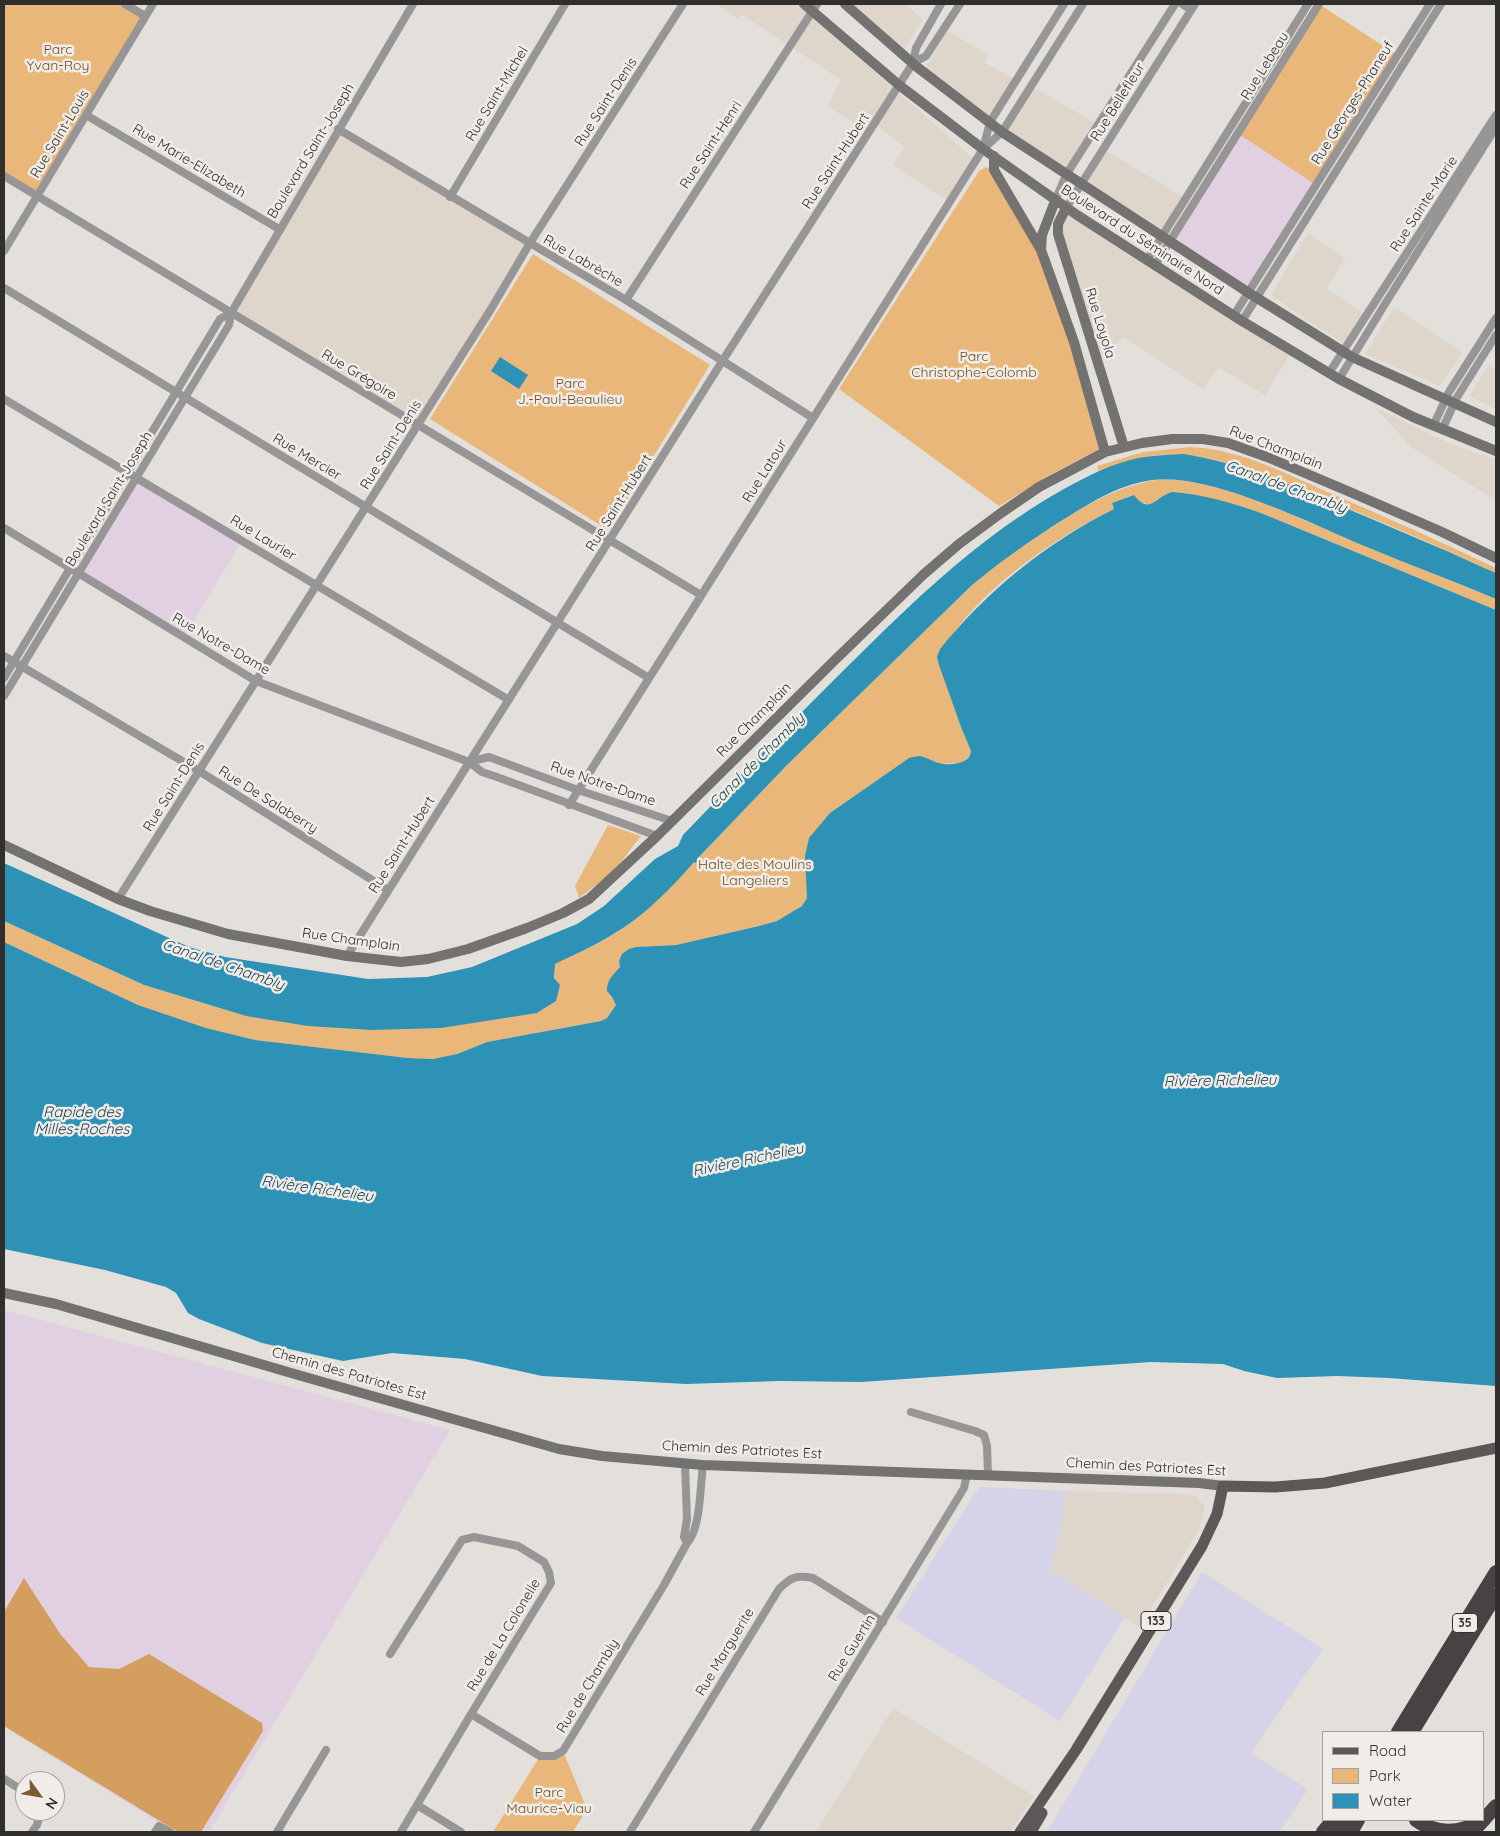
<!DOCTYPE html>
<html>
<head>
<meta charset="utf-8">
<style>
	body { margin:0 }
	#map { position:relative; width:1500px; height:1836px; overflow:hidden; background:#e3e0dc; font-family:Quicksand,sans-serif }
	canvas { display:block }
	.frame { position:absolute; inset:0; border:5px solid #312f2e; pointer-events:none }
	.legend { position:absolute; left:1322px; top:1731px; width:162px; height:90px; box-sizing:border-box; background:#f0ede9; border:1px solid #a4a19e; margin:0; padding:6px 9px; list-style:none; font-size:15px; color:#312f2e }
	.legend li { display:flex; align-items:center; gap:10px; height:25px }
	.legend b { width:25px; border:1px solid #a4a19e }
	.north { position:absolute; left:15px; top:1771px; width:50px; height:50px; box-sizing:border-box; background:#f0ede9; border:1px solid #a4a19e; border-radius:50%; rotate:122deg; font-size:14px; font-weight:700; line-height:20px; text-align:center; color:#312f2e }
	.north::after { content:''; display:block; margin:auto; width:18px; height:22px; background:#7b5c31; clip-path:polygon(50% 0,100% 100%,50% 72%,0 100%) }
</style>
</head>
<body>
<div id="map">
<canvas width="1500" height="1836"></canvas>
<div class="frame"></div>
<ul class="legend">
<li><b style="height:6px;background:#5c5858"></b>Road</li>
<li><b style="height:14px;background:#e9b77a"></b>Park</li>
<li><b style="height:14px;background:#2e92b6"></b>Water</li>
</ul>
<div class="north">N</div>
</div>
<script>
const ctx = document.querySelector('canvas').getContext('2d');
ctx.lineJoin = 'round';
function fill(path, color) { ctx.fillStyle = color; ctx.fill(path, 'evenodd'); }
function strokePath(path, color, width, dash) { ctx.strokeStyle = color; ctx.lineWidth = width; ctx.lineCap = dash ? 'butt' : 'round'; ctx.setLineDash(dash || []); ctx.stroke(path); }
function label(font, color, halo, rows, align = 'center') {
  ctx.font = font + ' Quicksand,sans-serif'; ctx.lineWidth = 5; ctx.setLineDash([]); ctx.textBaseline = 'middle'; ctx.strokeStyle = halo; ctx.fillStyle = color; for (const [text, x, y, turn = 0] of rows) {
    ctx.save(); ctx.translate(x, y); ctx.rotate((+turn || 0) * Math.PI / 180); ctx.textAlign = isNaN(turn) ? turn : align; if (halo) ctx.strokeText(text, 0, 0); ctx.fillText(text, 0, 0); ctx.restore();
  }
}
fill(new Path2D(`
	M716,4H797L973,158L947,200L893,165L904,147L875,124L869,132L827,106L841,80L741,14L739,19Z
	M845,4H905L923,19L905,48L876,30Z
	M948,31L988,55L985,63L1016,80L990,122L925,68Z
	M1031,86L1099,125L1066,175L1002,132Z
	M338,129L530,243L418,425L231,313Z
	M1103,149L1187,199L1163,237L1082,185Z
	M1066,208L1292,351L1265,395L1219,368L1203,389L1124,337L1098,360L1058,224Z
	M1308,233L1345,258L1327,289L1365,314L1345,344L1308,321L1271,295Z
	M1394,307L1462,352L1440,386L1365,354Z
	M1489,365L1496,369V409L1469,396Z
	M1376,408L1446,442L1496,460V497L1495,500L1411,447Z
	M1067,1491L1184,1494L1196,1496L1205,1507L1199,1529L1140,1627L1050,1570L1060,1532Z
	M893,1708L1034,1796L1010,1832H816Z`), '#ded5cb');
fill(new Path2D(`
	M979,1487L1067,1491L1060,1532L1050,1570L1125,1617L1060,1721L896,1618Z
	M1202,1572L1323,1649L1251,1753L1308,1789L1280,1832H1047Z`), '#d6d3e9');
fill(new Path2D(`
	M1237,133L1316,185L1249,293L1170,241Z
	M137,478L242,541L186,633L182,637L78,574Z
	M4,1310L450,1430L209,1832H174L4,1727Z`), '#e0d0e2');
fill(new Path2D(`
	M4,4H125L146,17L35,199L4,179Z
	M1319,4L1397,55L1316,185L1237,133Z
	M986,167L994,170L1036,248L1054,290L1102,448L1055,472L999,506L839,389L979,171Z
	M533,254L710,365L608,530L430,419Z
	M1190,447C1242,449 1290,476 1337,496C1390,519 1444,543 1496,568V573C1426,541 1355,509 1282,483C1250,471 1218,457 1184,455C1154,452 1126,461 1098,471L1097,466L1143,452Z
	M1164,479C1224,482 1282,511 1337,534C1390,556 1443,578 1496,599V610L1261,513L1187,493L1172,492L1166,494L1155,503L1150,505L1139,502L1134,495L1112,503L1114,509C1059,536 998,577 959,626C951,635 944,647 937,657L961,727L971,751V755L962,763L939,764L922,756L909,758L830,813L808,882L807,898L802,906L796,910L777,921L759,926L676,945L636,947L619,961L620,967L608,982L607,991L612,997L616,1005L607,1018L601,1021L487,1042L457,1054L433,1059L408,1058L254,1040L206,1028L138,1005L4,942V921L144,985L246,1016L537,1013L556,1001L554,964C578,953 602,942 623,928C650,910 673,885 694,861L696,863L698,861L697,859L787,765L971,586C996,564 1023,545 1052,527C1087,504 1121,484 1164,479Z
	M608,825L641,836L614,871L579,898L575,886Z
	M563,1751L587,1809L573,1832H493L540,1756Z`), '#e9b77a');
fill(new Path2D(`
	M24,1578L61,1635L89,1667L119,1669L149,1654L262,1723L263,1731L201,1832H178L4,1726V1612Z`), '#d49f5e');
fill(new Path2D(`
	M500,357L528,375L519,389L491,371Z
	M1183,454C1240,462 1295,487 1348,509C1392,528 1437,546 1480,566L1496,573V599C1453,581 1410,565 1367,547C1312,524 1209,472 1152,480C1115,485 1084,507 1053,526C1024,545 997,564 971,586L787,765L697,859L698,860L696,863L694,862C674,885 649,911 623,928C602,942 578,953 555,964L554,978L560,985L556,1001L537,1013L441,1028L372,1030L308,1026L246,1016L144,985L4,921V863L189,947L225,957L368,979L427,977L472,967L577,924L604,906L655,859L678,846L683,835C739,777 795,718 852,662C914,601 970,546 1045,500C1069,486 1093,472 1120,463C1140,456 1161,455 1183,454Z
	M1172,492C1203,494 1232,503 1261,513L1496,610V1386L1389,1378L1337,1376L1277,1378L1244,1371L1223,1364L1151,1362L861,1382L780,1381L686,1384L542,1376L465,1359L392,1353L343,1361L262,1343L199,1319L188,1313L176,1293L166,1287L105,1270L4,1249V942L138,1005L206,1028L255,1040L408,1058L433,1059L457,1054L487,1042L601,1021L607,1018L616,1005L612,997L607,991C606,981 613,975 620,967L619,961L622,954L629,949L636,947L676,945L759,926L777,921L802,906L807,898L805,856L809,838L830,813L909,758C912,757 917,756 920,756C927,757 933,762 939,763C949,766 971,764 971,751L961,727L939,665L937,657L940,649C988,590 1046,543 1114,509L1112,503L1134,495C1150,516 1156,496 1172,492Z`), '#2e92b6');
strokePath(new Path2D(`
	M125,4L145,16
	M1182,4L1191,10
	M913,63L926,56L960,4
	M86,115L279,229
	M338,129L626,300L813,418
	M983,149L990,122L1064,4
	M4,176L701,595
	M450,197L565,4
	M1055,201L1066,175L1175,4
	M1066,208L1195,4
	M4,251L153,4
	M1147,260L1308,4
	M1155,265L1319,4
	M4,288L649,678
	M626,300L817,4
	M1234,315L1430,4
	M1242,321L1441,4
	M1329,373L1496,115
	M1339,379L1385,304L1496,127
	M4,399L509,700
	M1433,426L1449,392L1496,318
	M1442,430L1456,399L1496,335
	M4,528L256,681L469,762L482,772L497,777L657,836
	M4,656L199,771L388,890
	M4,678L220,319L231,313
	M4,696L229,325L231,313L413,4
	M469,762L489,757L578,790L672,821
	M569,805L983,149L1002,132L1083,4
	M118,899L491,309L530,243L683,4
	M347,956L723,360L913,63L916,48L941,4
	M911,1412L975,1431L984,1435L987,1446L988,1475
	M685,1464L687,1519L684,1537L687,1543
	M390,1654L462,1540L474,1537L518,1546L544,1562L549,1572L551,1583L471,1714L401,1832
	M471,1714L540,1756H554L563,1751L664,1585L687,1543C701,1528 700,1486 703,1465
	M4,1779L25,1792
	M417,1805L461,1832
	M32,1832L37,1825L41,1811
	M155,1832L159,1826L170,1832
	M277,1832L326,1750
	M630,1832L779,1589C791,1577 796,1575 813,1578L883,1622
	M754,1832L964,1488L967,1474`), '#979595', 8);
strokePath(new Path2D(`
	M804,4L899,85L983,149L1077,215L1242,321L1339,379L1413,417L1496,451
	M845,4L917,67L1002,132L1249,293L1352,357L1496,422
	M994,156V170L1041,250
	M1055,201L1042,235L1041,250L1074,342L1105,452
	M1066,208L1058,224V234L1124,447
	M4,845L118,899L150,911L228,934L347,956L401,962L428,959L468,949L527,928L563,913L589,899L657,836L838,657L924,574L959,544L1001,513L1039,487L1105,452L1142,443L1172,439H1203L1228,443L1267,457L1350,492L1442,532L1496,558
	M4,1293L56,1304L298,1375L559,1449L602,1456L703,1465L1199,1483L1223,1486`), '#747171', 10);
strokePath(new Path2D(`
	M1020,1832L1076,1750L1202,1546L1217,1514L1223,1486L1275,1487L1325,1483L1496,1448
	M1031,1832L1042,1813`), '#5c5858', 11);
strokePath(new Path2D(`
	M1398,1732L1496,1572
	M1412,1732L1496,1595
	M1416,1820C1438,1836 1461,1833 1484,1820
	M1478,1826L1496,1806
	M1323,1832L1333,1820
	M1336,1832L1344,1820
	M1351,1832L1358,1820`), '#474243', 14);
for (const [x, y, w] of [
	[1156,1621,30],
	[1465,1623,25]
]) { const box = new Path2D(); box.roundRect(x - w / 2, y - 9.5, w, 19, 4); ctx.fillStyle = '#f0ede9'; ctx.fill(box); strokePath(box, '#312f2e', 1); }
label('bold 12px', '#312f2e', null, [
	["133",1156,1621],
	["35",1465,1623]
]);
label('14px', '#724e1e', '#f0ede9', [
	["Parc",58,50],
	["Yvan-Roy",58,66],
	["Parc",974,357],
	["Christophe-Colomb",974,373],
	["Parc",570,384],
	["J.-Paul-Beaulieu",570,400],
	["Halte des Moulins",755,865],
	["Langeliers",755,881],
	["Parc",549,1793],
	["Maurice-Viau",549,1809]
]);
label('14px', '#312f2e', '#f0ede9', [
	["Rue Lebeau",1265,66,-58],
	["Rue Saint-Michel",497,94,-59],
	["Rue Saint-Denis",606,102,-57],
	["Rue Bellefleur",1118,102,-58],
	["Rue Georges-Phaneuf",1353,103,-58],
	["Rue Saint-Louis",60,134,-59],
	["Rue Saint-Henri",711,145,-57],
	["Boulevard Saint-Joseph",311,151,-59],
	["Rue Marie-Elizabeth",189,161,31],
	["Rue Saint-Hubert",836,161,-57],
	["Rue Sainte-Marie",1424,204,-57],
	["Boulevard du Séminaire Nord",1142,240,33],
	["Rue Labrèche",583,261,30],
	["Rue Loyola",1100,323,73],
	["Rue Grégoire",359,375,31],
	["Rue Saint-Denis",391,445,-58],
	["Rue Champlain",1276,448,21],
	["Rue Mercier",307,457,31],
	["Rue Latour",765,471,-58],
	["Boulevard Saint-Joseph",109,499,-59],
	["Rue Saint-Hubert",619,503,-58],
	["Rue Laurier",263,538,31],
	["Rue Notre-Dame",221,644,30],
	["Rue Champlain",754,720,-45],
	["Rue Notre-Dame",603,784,19],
	["Rue Saint-Denis",174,787,-58],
	["Rue De Salaberry",268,800,32],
	["Rue Saint-Hubert",402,845,-58],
	["Rue Champlain",351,940,8],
	["Chemin des Patriotes Est",349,1374,16],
	["Chemin des Patriotes Est",742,1450,3],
	["Chemin des Patriotes Est",1146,1467,3],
	["Rue de La Colonelle",504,1635,-59],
	["Rue Guertin",852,1648,-58],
	["Rue Marguerite",725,1652,-59],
	["Rue de Chambly",588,1686,-59]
]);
label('italic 15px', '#174151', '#f0ede9', [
	["Canal de Chambly",1286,487,20],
	["Canal de Chambly",757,761,-45],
	["Canal de Chambly",223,965,19],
	["Rivière Richelieu",1220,1081,-1],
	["Rapide des",82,1112],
	["Milles-Roches",82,1129],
	["Rivière Richelieu",748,1160,-12],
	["Rivière Richelieu",317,1189,8]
]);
</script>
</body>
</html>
